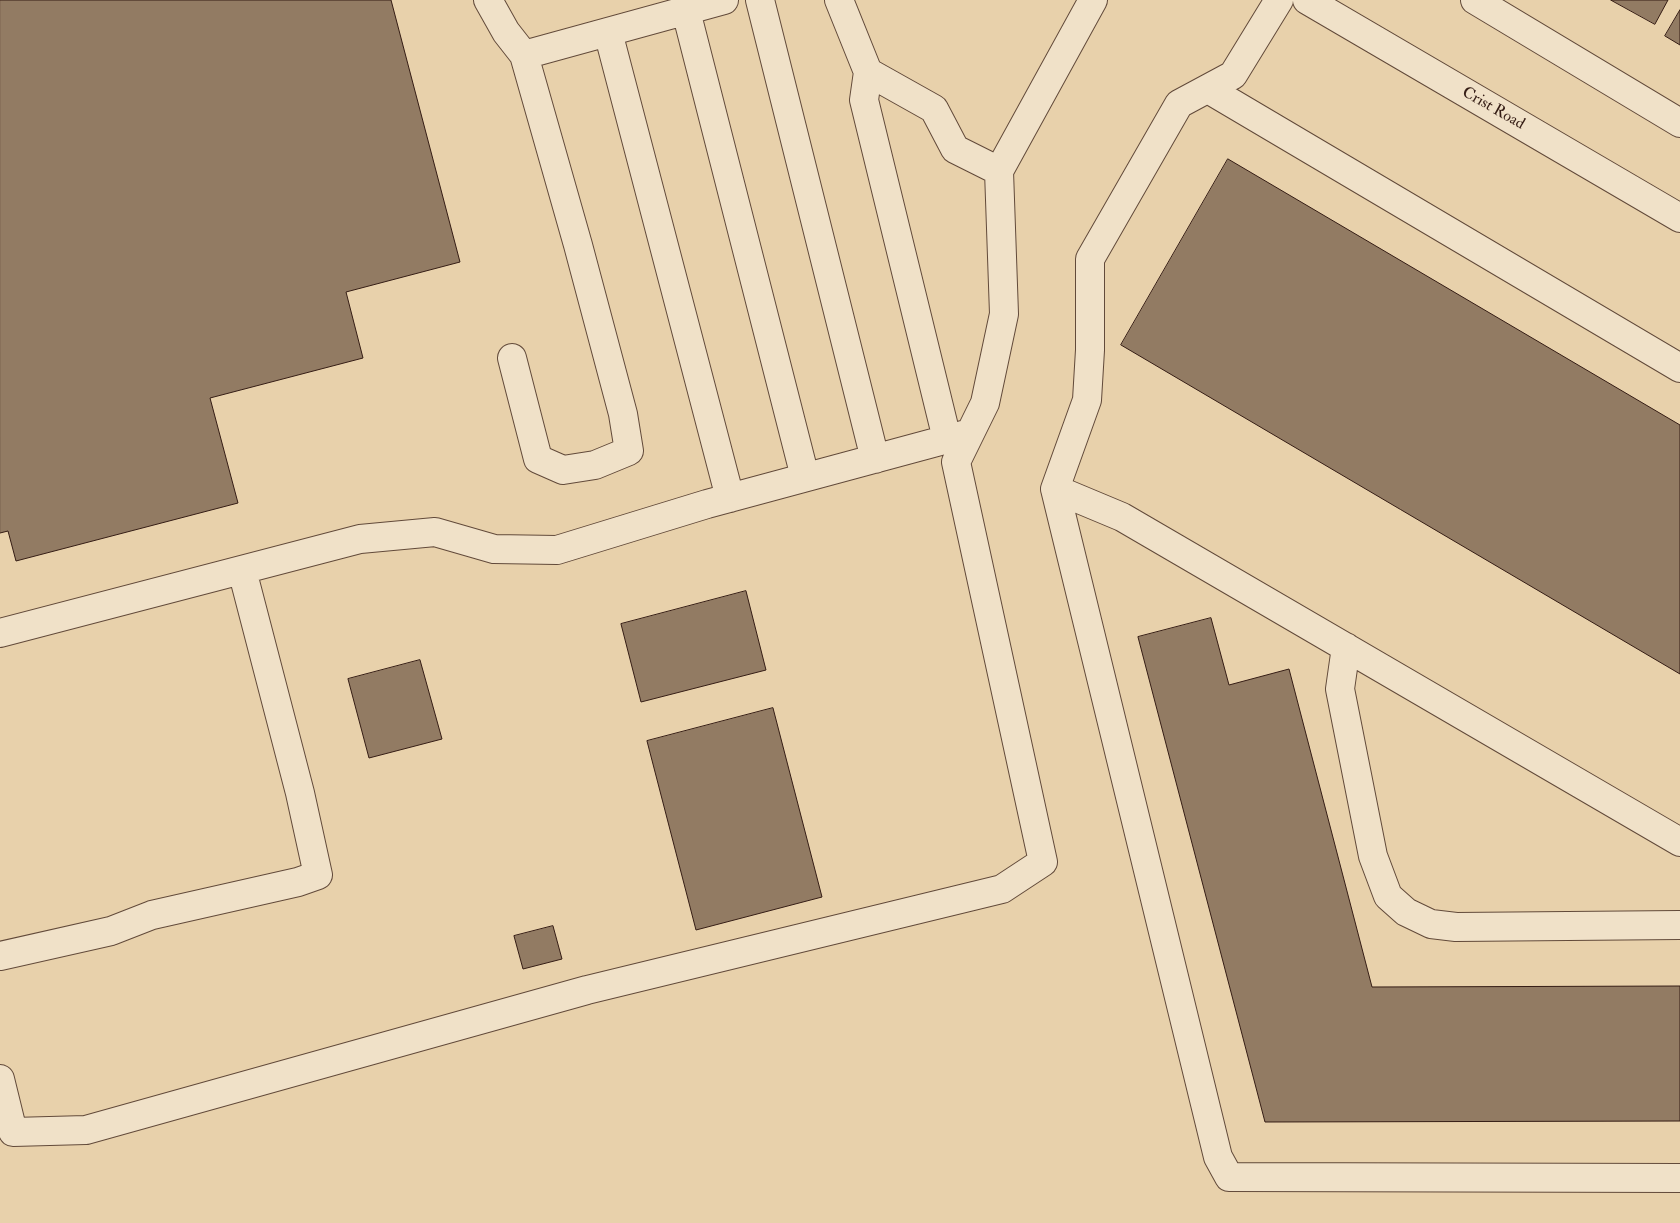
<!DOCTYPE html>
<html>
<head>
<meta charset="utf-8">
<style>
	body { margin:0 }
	canvas { display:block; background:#e8d1ab }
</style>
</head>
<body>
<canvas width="1680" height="1223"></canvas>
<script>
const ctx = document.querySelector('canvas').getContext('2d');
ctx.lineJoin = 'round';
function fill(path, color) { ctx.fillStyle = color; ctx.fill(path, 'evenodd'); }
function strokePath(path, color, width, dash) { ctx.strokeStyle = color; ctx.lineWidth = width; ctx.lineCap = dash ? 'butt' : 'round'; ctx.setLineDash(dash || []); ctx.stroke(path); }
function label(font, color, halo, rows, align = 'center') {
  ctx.font = font + ' "IM FELL Double Pica",serif'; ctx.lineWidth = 4; ctx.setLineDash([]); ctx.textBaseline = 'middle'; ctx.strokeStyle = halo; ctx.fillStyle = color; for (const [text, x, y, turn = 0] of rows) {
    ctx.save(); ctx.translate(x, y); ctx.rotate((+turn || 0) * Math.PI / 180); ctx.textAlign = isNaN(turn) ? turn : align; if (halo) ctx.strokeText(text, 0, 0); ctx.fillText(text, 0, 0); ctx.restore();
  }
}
const building = new Path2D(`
	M0,0H391L460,262L346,292L363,358L210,398L238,503L16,561L8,531L0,533Z
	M1611,0H1668L1655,24Z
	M1680,10V45L1665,36Z
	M1228,159L1680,425V674L1121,345Z
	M746,591L766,670L641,702L621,624Z
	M1211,618L1229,685L1289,669L1372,987L1680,986V1121L1265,1122L1138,637Z
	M420,660L442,739L369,758L348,679Z
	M773,708L822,897L696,930L647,741Z
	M553,926L562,959L523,969L514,936Z`);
fill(building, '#927b63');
strokePath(building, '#351d15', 1);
const minor = new Path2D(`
	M488,0L506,32L524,55L724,0
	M760,0L875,459
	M839,0L868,72L934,109L955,149L999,171
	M1279,0L1233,75L1179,104L1090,259V350L1087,400L1055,489L1218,1157L1229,1177L1680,1178
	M1307,0L1680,218
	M1475,0L1680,123
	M686,11L805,477
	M608,32L730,498
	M868,72L864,100L947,439
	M1208,89L1680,368
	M512,358L538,459L563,470L595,465L629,451L623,414L578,245L524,55
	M1055,489L1122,517L1680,842
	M0,633L360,539L435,532L494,549L557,550L707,504L970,433
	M1346,647L1340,689L1373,856L1388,896L1406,912L1431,924L1456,927L1680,925
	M0,956L111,931L152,915L298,882L318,875L300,793L242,570
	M0,1079L13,1132L86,1130L587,990L1002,889L1043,862L956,462L985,403L1004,314L999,171L1093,0`);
strokePath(minor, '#624a3a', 30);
strokePath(minor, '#f0e1c8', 28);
label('16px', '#351d15', '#f0e1c8', [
	["Crist Road",1493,109,30]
]);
</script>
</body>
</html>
